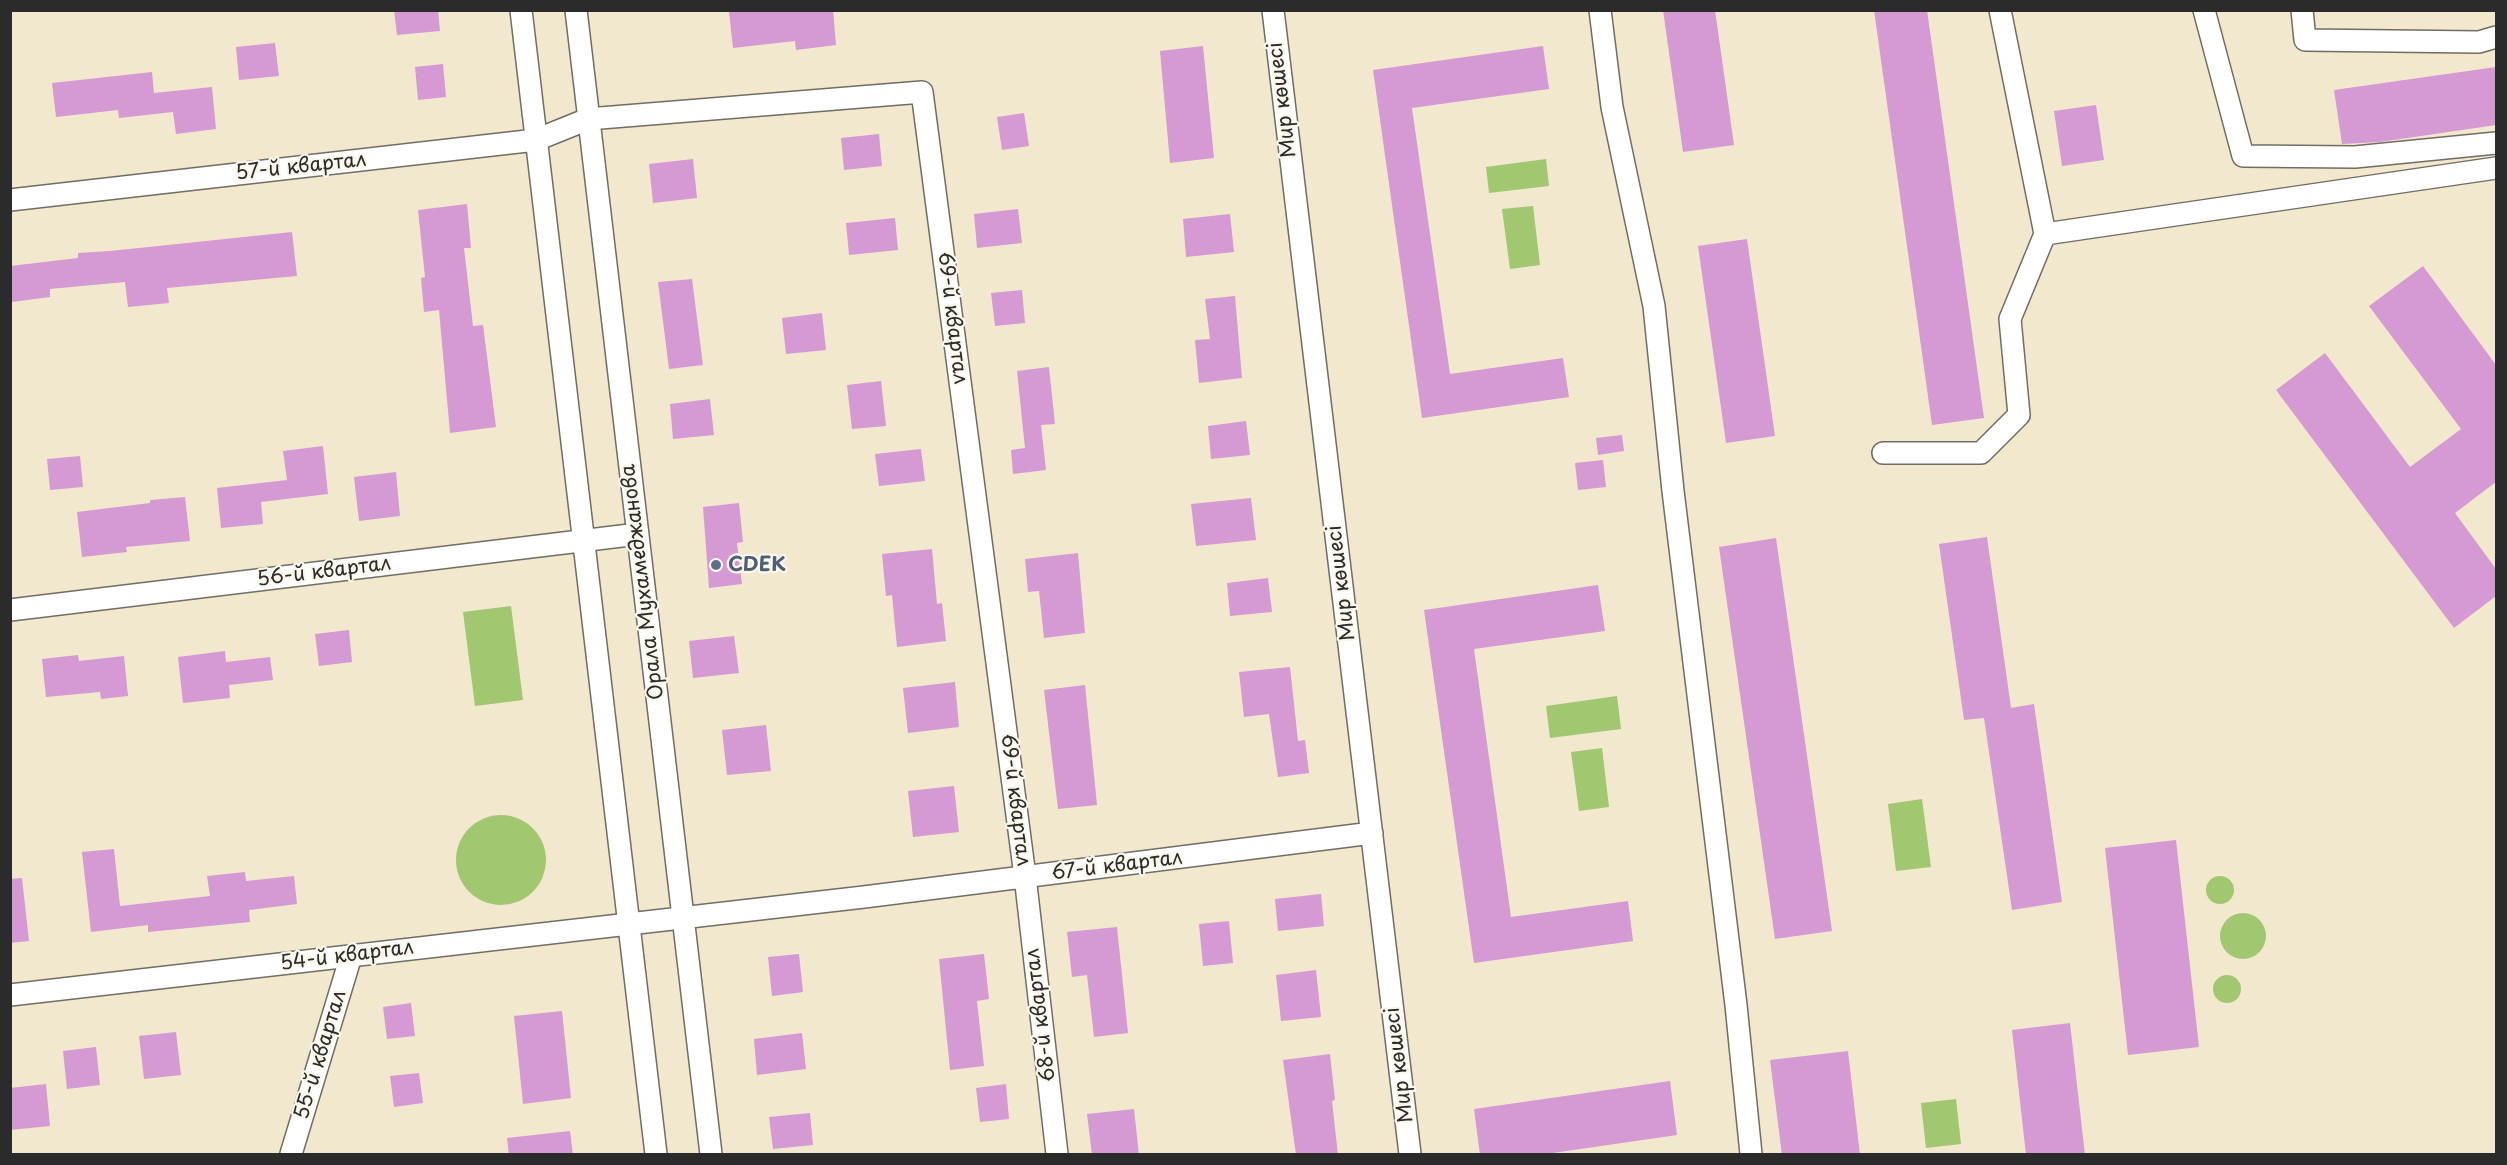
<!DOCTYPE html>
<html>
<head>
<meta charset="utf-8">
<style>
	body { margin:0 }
	#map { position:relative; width:2507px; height:1165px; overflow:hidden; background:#f1e8cd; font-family:"Playpen Sans",sans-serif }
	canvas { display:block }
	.frame { position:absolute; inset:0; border:12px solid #2b2b2b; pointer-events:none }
</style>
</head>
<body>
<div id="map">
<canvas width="2507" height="1165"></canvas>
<div class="frame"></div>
</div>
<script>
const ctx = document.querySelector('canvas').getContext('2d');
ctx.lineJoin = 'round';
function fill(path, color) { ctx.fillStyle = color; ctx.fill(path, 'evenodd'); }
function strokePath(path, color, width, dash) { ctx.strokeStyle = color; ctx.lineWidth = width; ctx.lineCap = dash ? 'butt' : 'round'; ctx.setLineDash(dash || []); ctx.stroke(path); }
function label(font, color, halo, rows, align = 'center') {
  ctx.font = font + ' "Playpen Sans",sans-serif'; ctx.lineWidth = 4.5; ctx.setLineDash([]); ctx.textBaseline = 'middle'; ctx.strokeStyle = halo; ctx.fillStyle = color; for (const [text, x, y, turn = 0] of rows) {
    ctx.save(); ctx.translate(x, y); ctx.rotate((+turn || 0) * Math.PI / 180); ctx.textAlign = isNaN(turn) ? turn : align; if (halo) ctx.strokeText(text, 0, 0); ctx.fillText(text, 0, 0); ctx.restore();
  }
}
fill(new Path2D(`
	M1546,159L1549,186L1489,193L1486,167Z
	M1533,206L1540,265L1510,269L1502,209Z
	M511,606L523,700L475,706L463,612Z
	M1617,696L1621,729L1550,738L1546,706Z
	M1602,748L1609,807L1579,811L1571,752Z
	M1922,799L1931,867L1896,871L1888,804Z
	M456 860a45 45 0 1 1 90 0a45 45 0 1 1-90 0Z
	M2206 890a14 14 0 1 1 28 0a14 14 0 1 1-28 0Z
	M2220 936a23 23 0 1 1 46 0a23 23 0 1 1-46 0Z
	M2213 989a14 14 0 1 1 28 0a14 14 0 1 1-28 0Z
	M1956,1099L1961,1144L1926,1148L1921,1103Z`), '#a1c771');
fill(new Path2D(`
	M394,10H438L440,31L397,35Z
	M741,10H833L836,45L796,50L795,41L733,48L729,12Z
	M1663,10H1715L1734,145L1683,152Z
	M1874,10H1927L1984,418L1932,425Z
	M275,43L279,76L239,80L236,47Z
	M1203,46L1214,158L1170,163L1160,51Z
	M1543,46L1549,89L1412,108L1450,374L1563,358L1569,397L1422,418L1373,70Z
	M443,64L446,97L418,100L415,67Z
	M2496,67V125L2380,142L2342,144L2334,90Z
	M152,72L154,93L212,87L216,129L176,134L173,112L119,118L118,110L56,117L52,83Z
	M2096,105L2104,160L2062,166L2054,111Z
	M1024,113L1029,146L1002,150L997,117Z
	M879,134L882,166L844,170L841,138Z
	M693,159L697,198L653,203L649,164Z
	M467,204L471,248H464L473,326L483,325L496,427L450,433L439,310L424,312L421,278L425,277L418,210Z
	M1018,209L1022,243L977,248L974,214Z
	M1230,214L1234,252L1186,257L1183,219Z
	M895,218L898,250L849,255L846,223Z
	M292,232L297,276L167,288L169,303L128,307L125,282L50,289V297L12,302L10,266L78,258V253L110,251Z
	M1747,239L1775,436L1726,443L1698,246Z
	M2423,266L2496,365V482L2455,513L2496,569V596L2454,628L2276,390L2325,353L2410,467L2461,429L2369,306Z
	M692,279L703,365L669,369L658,282Z
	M1022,290L1025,323L995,326L991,293Z
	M1235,296L1242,378L1199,383L1195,340L1210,339L1205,299Z
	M822,313L826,350L786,354L782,318Z
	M1049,367L1055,424L1041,425L1046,470L1013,474L1011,450L1025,448L1017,371Z
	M881,381L886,426L852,429L847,385Z
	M710,399L714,435L673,439L670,404Z
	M1246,421L1250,455L1211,459L1208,426Z
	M1622,435L1624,451L1598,455L1596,438Z
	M323,446L328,494L261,502L263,524L221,528L217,488L287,480L283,451Z
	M921,449L925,481L879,486L875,454Z
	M80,456L83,487L50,490L47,459Z
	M1603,460L1606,487L1578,490L1575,463Z
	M396,472L400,516L359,521L354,477Z
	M185,497L190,541L126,547L127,552L82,557L77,512L150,503V500Z
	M1251,498L1256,540L1196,546L1191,504Z
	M739,503L743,542L737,543L742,584L709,588L703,507Z
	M1987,537L2011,708L2034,704L2062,902L2012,910L1984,718L1964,720L1939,544Z
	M1776,538L1832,931L1775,939L1719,547Z
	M932,549L937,604L942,603L946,641L897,647L892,595L886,596L882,554Z
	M1078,553L1085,633L1044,638L1039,591L1028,592L1025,559Z
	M1268,578L1272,612L1230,616L1227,583Z
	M1598,585L1605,631L1474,649L1511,917L1628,901L1633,941L1474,963L1424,610Z
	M349,630L352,662L319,666L315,634Z
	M734,636L739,673L693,678L689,641Z
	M225,651L226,662L270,657L273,680L229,685L230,698L183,703L178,657Z
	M78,655L79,661L124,656L128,696L101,699L100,692L46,697L42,659Z
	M1290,667L1298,741L1305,740L1309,773L1278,777L1269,714L1244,717L1239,672Z
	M955,682L959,727L908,733L903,688Z
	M1085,685L1097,805L1058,809L1044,690Z
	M766,725L771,771L727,775L722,730Z
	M954,786L959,832L913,837L908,791Z
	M2176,840L2199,1047L2128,1055L2105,848Z
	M114,849L120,906L210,896L207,876L245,872L246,881L294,876L297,904L249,910L250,922L148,932V925L91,932L82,852Z
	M22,878L29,941L10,943V879Z
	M1321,894L1324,926L1278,931L1275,899Z
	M1229,921L1233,963L1203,966L1199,924Z
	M1117,927L1128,1033L1094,1037L1087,975L1072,977L1067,932Z
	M799,954L803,992L772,996L768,957Z
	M984,954L989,999L977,1001L984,1066L950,1070L939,959Z
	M1316,970L1321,1017L1281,1021L1276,975Z
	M411,1003L415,1036L387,1039L383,1007Z
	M562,1011L571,1098L523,1104L514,1016Z
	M2070,1023L2085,1155H2026L2012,1030Z
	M176,1032L181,1075L144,1079L139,1036Z
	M802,1033L806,1069L757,1075L754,1039Z
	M96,1047L100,1085L67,1089L63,1051Z
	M1848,1051L1860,1155H1782L1770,1060Z
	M1330,1054L1335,1100L1332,1101L1338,1155H1296L1283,1060Z
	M419,1073L423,1103L394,1107L390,1076Z
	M1670,1081L1677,1135L1539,1155H1480L1474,1109Z
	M46,1084L50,1126L10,1130V1088Z
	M1006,1084L1009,1119L980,1122L976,1088Z
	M1134,1109L1139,1155H1092L1087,1114Z
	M810,1113L813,1145L773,1149L769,1117Z
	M570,1131L573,1155H509L507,1138Z`), '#d59ad3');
const minor = new Path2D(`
	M521,10L656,1154
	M576,10L711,1154
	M1273,10L1410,1154
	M1600,10L1612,107L1654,306L1673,491L1736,1005L1751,1154
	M2000,10L2045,234
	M2204,10L2243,156L2355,157L2496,143
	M2302,10L2305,40L2479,42L2496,37
	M10,200L536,140L588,119L922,92L1025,876L1057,1154
	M1883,453H1981L2019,415L2010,319L2045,234L2496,168
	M10,610L638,534
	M10,995L864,897L1372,833
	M291,1154L351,956`);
strokePath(minor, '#706d64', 24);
strokePath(minor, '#fff', 21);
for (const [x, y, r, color] of [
	[716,565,6,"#5c6f8a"]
]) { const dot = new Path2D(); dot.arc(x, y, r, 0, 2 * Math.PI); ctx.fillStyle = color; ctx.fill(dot); strokePath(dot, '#fbf7ec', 2); }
label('20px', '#2b2b2b', '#fbf7ec', [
	["Мир көшесі",1283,100,-97],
	["57-й квартал",301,167,-6],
	["69-й квартал",952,318,83],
	["56-й квартал",324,572,-7],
	["Орала Мухамеджанова",643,582,-97],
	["Мир көшесі",1342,583,-97],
	["69-й квартал",1015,800,83],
	["67-й квартал",1117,866,-7],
	["54-й квартал",347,956,-7],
	["68-й квартал",1041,1015,-97],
	["55-й квартал",321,1055,-73],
	["Мир көшесі",1400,1065,-97]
]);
label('bold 20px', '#4e5e75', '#fbf7ec', [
	["CDEK",728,565]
], 'left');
</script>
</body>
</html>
